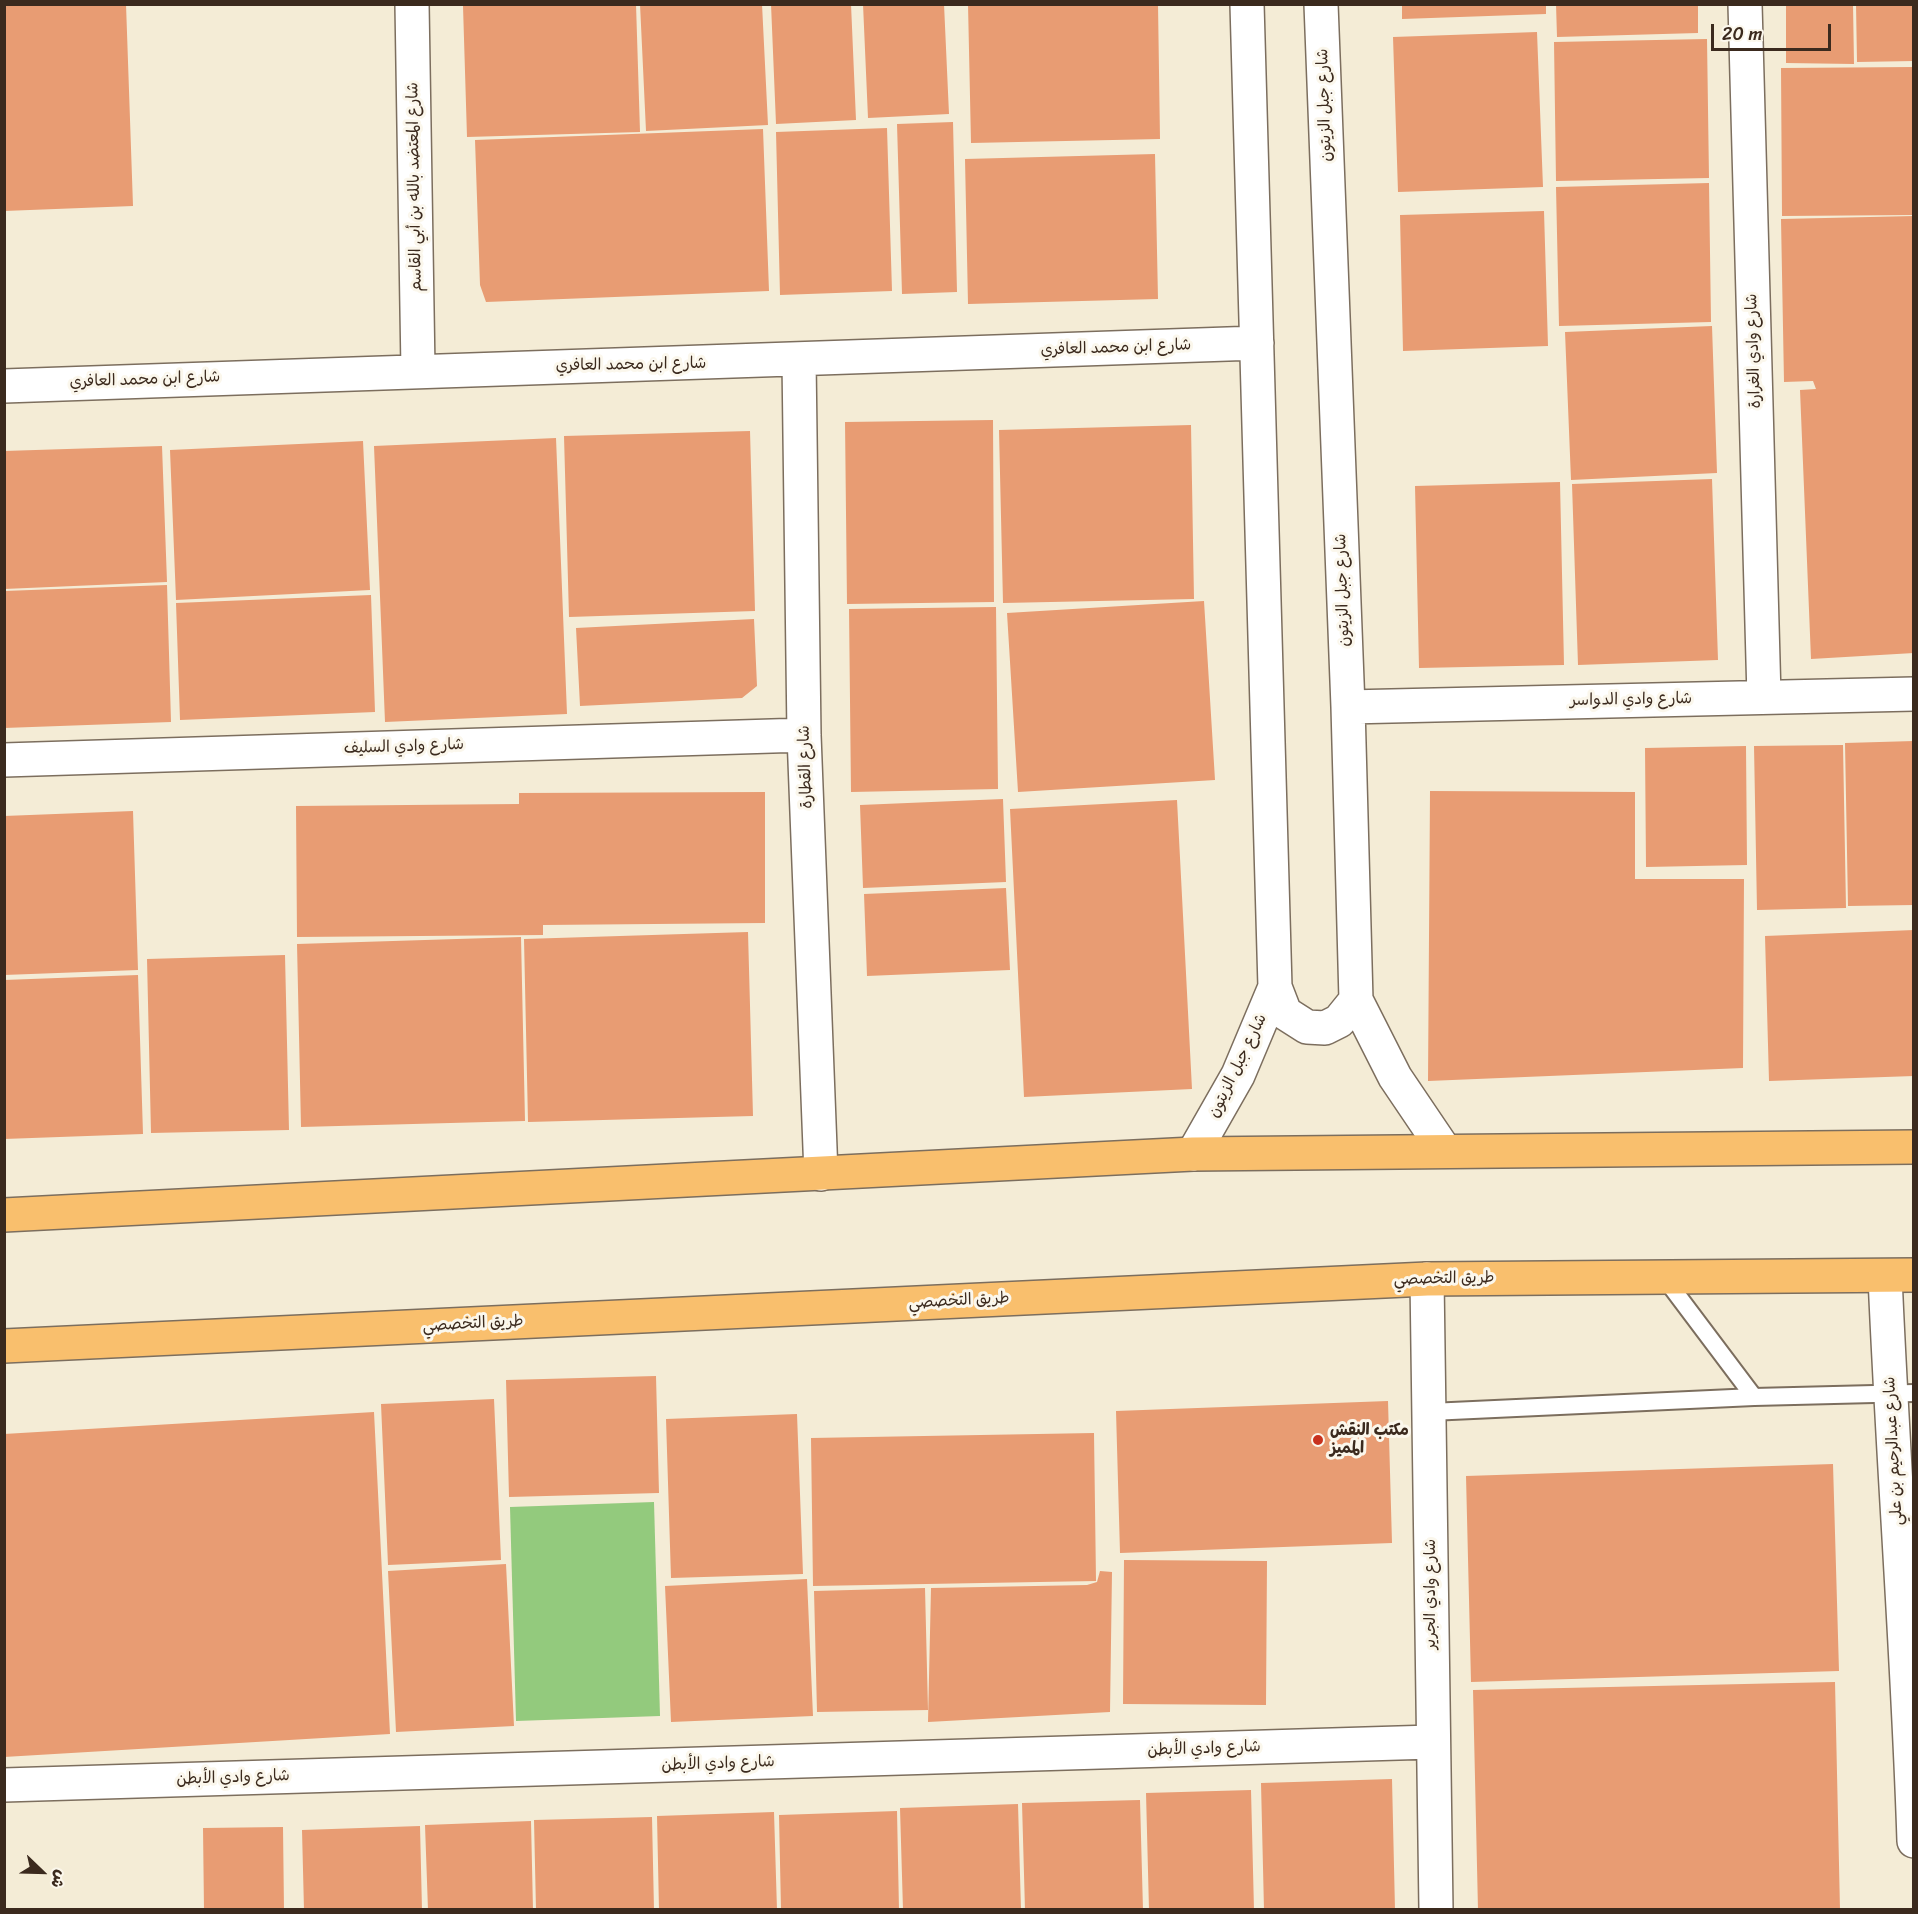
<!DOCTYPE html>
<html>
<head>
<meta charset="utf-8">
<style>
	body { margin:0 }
	#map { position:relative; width:1918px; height:1914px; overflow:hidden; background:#f4ecd6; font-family:Sriracha,"Playpen Sans Arabic",sans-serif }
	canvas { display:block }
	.frame { position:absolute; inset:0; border:6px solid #3b2a1e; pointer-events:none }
	.north { position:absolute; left:12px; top:1842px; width:60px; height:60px; -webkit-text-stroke:4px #fbf7ec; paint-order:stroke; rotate:113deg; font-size:16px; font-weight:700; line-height:24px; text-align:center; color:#3b2a1e }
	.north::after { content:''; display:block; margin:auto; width:21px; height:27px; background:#3b2a1e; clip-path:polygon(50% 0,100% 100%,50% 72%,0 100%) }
	.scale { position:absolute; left:1711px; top:24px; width:120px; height:27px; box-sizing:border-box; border:3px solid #3b2a1e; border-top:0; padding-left:8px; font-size:18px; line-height:21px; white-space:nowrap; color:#3b2a1e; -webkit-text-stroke:4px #fbf7ec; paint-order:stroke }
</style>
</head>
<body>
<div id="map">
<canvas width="1918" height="1914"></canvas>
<div class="frame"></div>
<div class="north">ش</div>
<div class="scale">20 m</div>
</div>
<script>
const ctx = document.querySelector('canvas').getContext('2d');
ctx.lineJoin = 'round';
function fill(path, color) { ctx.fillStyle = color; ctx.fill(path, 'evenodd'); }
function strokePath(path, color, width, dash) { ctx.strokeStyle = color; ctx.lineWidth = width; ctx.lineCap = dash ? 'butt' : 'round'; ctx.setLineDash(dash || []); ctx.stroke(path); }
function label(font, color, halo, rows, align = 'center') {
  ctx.font = font + ' Sriracha,"Playpen Sans Arabic",sans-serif'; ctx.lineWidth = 6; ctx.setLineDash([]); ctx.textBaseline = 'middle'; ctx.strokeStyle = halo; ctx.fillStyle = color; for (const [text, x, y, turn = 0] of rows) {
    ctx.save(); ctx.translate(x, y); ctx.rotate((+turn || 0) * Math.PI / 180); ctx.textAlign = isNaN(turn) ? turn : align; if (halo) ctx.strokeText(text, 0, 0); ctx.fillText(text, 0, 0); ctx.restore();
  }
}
fill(new Path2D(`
	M654,1502L660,1716L516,1721L510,1507Z`), '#93ca7d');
fill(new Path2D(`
	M4,4H126L133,206L4,211Z
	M503,4H636L640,132L467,137L463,6Z
	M640,4H762L768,125L646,131Z
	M771,4H851L856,120L776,124Z
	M863,4H944L949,114L868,118Z
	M968,4H1158L1160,139L971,143Z
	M1402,4H1546V14L1402,19Z
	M1556,4H1698V33L1557,37Z
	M1786,4H1853L1854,64L1786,63Z
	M1856,4H1914V61L1857,62Z
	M1537,32L1543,187L1398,192L1393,37Z
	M1707,39L1709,178L1556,181L1554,42Z
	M1914,67V215L1782,216L1781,68Z
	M953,122L957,292L902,294L897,124Z
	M887,128L892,291L780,295L776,132Z
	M763,129L769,291L486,302L480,285L475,140Z
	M1155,154L1158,299L968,304L965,159Z
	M1709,183L1711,322L1559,326L1556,187Z
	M1544,211L1548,346L1403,351L1400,215Z
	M1914,216V381H1912V386H1914V653L1811,659L1800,390L1816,389L1813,381L1784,382L1781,219Z
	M1712,326L1717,473L1571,480L1565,332Z
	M993,420L994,602L847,604L845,422Z
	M1191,425L1194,599L1003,603L999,430Z
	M750,431L755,611L569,617L564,436Z
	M556,438L567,714L385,722L374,446Z
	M363,441L370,590L176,600L170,450Z
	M162,446L167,582L4,589V451Z
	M1712,479L1718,660L1578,665L1572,484Z
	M1560,482L1564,665L1419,668L1415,486Z
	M167,585L171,722L4,728V591Z
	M371,595L375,712L180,720L176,603Z
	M1204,601L1215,780L1018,792L1007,613Z
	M996,607L998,789L851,792L849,609Z
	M754,619L757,686L742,698L580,706L576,628Z
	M1914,741V905L1848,906L1845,743Z
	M1843,745L1846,908L1757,910L1754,746Z
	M1746,746L1747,865L1646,867L1645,748Z
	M1430,791L1635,792V879H1744L1743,1068L1428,1081Z
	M765,792V923L543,925V935L297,937L296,806L519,804V793Z
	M1003,799L1006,882L863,888L860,805Z
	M1177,800L1192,1089L1024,1097L1010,809Z
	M133,811L138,970L4,975V816Z
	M1006,888L1010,970L867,976L864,894Z
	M1914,930V1076L1769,1081L1765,936Z
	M748,932L753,1116L528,1122L524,939Z
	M521,937L525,1121L301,1127L297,944Z
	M285,955L289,1130L151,1133L147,959Z
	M138,975L143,1134L4,1139V980Z
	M656,1376L659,1493L509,1497L506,1380Z
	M494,1399L501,1560L388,1565L381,1404Z
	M1388,1401L1392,1543L1120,1553L1116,1411Z
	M374,1412L390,1734L4,1757V1434Z
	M797,1414L803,1574L671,1578L666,1419Z
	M1094,1433L1096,1581L813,1586L811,1438Z
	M1833,1464L1839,1671L1471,1682L1466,1476Z
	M1124,1560L1267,1561L1266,1705L1123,1704Z
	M506,1564L514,1726L396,1732L388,1571Z
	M1100,1571L1112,1572L1110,1712L928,1722L931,1588L1087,1585L1097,1582Z
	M807,1579L813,1716L671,1722L665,1586Z
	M925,1588L928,1710L817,1712L814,1591Z
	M1835,1682L1840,1910H1478L1473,1690Z
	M1392,1779L1395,1910H1264L1261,1783Z
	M1251,1790L1254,1910H1149L1146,1793Z
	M1140,1800L1143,1910H1025L1022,1803Z
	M1018,1804L1021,1910H903L900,1808Z
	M897,1811L899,1910H781L779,1815Z
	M774,1812L777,1910H659L657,1816Z
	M652,1817L654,1910H536L534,1820Z
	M531,1821L533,1910H428L425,1825Z
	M420,1826L422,1910H304L302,1830Z
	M283,1827L284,1910H204L203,1828Z`), '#e89c73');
const service = new Path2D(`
	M1663,1276L1754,1397
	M1430,1412L1754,1397L1914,1393`);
const minor = new Path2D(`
	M412,4L418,370
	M1321,4L1348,707L1356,1000L1395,1077L1445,1151
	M1745,4L1764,697
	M799,360L804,735L821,1174
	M4,386C422,370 839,359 1257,343
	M1348,707L1914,694
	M4,760L804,735
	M1275,987L1285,1013L1307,1027L1325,1028L1339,1021L1356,1000
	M1193,1154L1238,1075L1275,987L1247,4
	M1885,1276C1893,1465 1908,1653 1914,1841
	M1427,1279L1436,1910
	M4,1785L1432,1742`);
const primary = new Path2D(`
	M4,1215L1193,1154L1914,1147
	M4,1346L1427,1279L1914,1275`);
strokePath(service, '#7c6e5e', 20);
strokePath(minor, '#7c6e5e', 36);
strokePath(primary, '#7c6e5e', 36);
strokePath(service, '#fff', 16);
strokePath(minor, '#fff', 33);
strokePath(primary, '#f9bf6d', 33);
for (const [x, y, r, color] of [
	[1318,1440,6,"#c8321e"]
]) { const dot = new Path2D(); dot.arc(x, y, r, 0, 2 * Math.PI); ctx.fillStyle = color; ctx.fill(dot); strokePath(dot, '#fbf7ec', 2); }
label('16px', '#3b2a1e', '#fbf7ec', [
	["شارع جبل الزيتون",1325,105,-92],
	["شارع المعتضد بالله بن أبي القاسم",415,187,-91],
	["شارع ابن محمد العافري",1116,348,-2],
	["شارع وادي الغرارة",1754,351,-92],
	["شارع ابن محمد العافري",631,365,-1],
	["شارع ابن محمد العافري",145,380,-2],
	["شارع جبل الزيتون",1343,590,-92],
	["شارع وادي الدواسر",1631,700,-1],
	["شارع وادي السليف",404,747,-2],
	["شارع القطارة",806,767,-92],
	["شارع جبل الزيتون",1238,1066,-64],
	["طريق التخصصي",1444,1279,-1],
	["طريق التخصصي",959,1301,-3],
	["طريق التخصصي",473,1324,-3],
	["شارع عبدالرحيم بن علي",1894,1451,-93],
	["شارع وادي الجرير",1431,1594,-90],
	["شارع وادي الأبطن",1204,1749,-2],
	["شارع وادي الأبطن",718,1764,-2],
	["شارع وادي الأبطن",233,1778,-2]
]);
label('bold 16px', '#3b2a1e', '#fbf7ec', [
	["مكتب النقش",1330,1431],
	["المميز",1330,1449]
], 'left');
</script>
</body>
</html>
